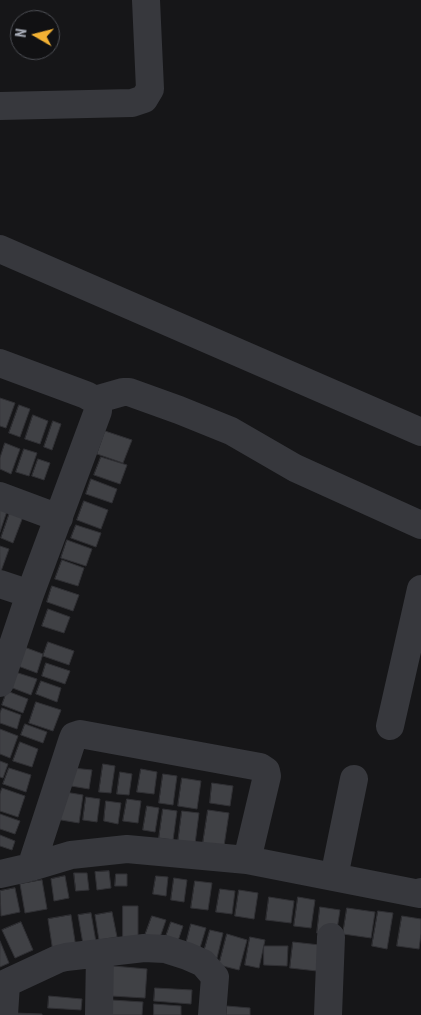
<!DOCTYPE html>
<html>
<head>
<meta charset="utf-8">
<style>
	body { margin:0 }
	#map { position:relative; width:421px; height:1015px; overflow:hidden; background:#161618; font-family:"Roboto Condensed",sans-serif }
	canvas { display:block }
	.north { position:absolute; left:10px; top:10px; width:50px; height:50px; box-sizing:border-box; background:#111113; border:1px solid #4d4f55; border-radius:50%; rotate:278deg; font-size:14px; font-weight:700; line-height:20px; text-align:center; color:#a8adb8 }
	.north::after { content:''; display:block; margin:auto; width:18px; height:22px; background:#f2b134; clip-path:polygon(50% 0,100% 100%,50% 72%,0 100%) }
</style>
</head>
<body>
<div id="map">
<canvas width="421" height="1015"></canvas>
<div class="north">N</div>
</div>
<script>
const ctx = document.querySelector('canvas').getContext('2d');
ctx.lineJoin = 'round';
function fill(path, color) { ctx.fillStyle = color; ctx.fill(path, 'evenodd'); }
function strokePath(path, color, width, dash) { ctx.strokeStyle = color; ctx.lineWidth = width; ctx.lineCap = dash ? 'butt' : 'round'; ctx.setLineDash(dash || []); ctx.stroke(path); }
const building = new Path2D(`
	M0,398L15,403L6,428L0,426Z
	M19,405L30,409L20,437L9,433Z
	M33,415L48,421L40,444L25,439Z
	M53,421L61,424L52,450L44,447Z
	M105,431L132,440L123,463L97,454Z
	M5,443L20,449L11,474L0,469V458Z
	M24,449L37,453L29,476L16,472Z
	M101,457L127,465L120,484L94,475Z
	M38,459L50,463L44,480L32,476Z
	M91,479L117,489L112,503L86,494Z
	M84,501L108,510L101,529L77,520Z
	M0,505L8,508L0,532Z
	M11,509L24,514L13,543L1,538Z
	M76,525L101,533L96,547L71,538Z
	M67,540L92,549L86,566L61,558Z
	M0,546L9,549L0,574Z
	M62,560L84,568L78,586L55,579Z
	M52,586L79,595L73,611L47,602Z
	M48,609L70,617L64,633L42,626Z
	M48,642L74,651L69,665L43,656Z
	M24,647L43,654L37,673L18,666Z
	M46,663L70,671L65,684L42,676Z
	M15,672L37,679L31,695L10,687Z
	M41,681L61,688L57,702L36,694Z
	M7,691L28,699L23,713L2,705Z
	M36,702L61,710L53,731L29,723Z
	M2,708L21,715L17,729L0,723V713Z
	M25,724L47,732L43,743L21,735Z
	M0,729L18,736L10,758L0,754Z
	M20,742L38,749L32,767L13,761Z
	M0,761L8,764L3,778L0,777Z
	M103,764L115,766L111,793L99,792Z
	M9,768L31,775L26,792L3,784Z
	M73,768L92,770L89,789L71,786Z
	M141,769L157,772L154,794L137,792Z
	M120,772L132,774L129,795L117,794Z
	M163,774L177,776L173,805L159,803Z
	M182,778L201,781L197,809L178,806Z
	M212,783L233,786L230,806L210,803Z
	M2,788L25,796L18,817L0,811V794Z
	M59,791L83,795L79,823L55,819Z
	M86,797L100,799L97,822L83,820Z
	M127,799L141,801L138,823L123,821Z
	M106,801L121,803L118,824L104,821Z
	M147,806L159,808L155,832L143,830Z
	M163,809L177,811L173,840L159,838Z
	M208,810L229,813L224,846L203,843Z
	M182,811L199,813L195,844L178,842Z
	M0,814L20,821L15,834L0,829Z
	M0,835L15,841L12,850L0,846Z
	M109,871L111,888L97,890L95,872Z
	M74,873H87L89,890L76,891Z
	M116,874H127V886H115Z
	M65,876L69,898L54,901L51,879Z
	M156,876L168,877L166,896L153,894Z
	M174,878L187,880L184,902L171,900Z
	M42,880L47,909L25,913L20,884Z
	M195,881L212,883L208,910L191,908Z
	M15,888L20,912L1,916L0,891Z
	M220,889L235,891L232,914L216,912Z
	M239,890L258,893L254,919L235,916Z
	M269,897L294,901L291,923L266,920Z
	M298,897L315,900L311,928L294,926Z
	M123,906H138V942H123Z
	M320,907L340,910L336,936L317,933Z
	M347,908L375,912L371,938L343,934Z
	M378,911L393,913L387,949L372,946Z
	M112,912L117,937L99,940L95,915Z
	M91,913L96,942L83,944L78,915Z
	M71,915L76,948L53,952L48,919Z
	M152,916L166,920L158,943L144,938Z
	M402,916L421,919V934L419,949L397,946Z
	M21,922L33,950L15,958L2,930Z
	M171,922L183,926L177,944L165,939Z
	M191,924L206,928L199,951L185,948Z
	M210,930L223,933L217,958L203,955Z
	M227,934L247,940L239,970L219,965Z
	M250,937L265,940L259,968L245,965Z
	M0,941L9,963L0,967Z
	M293,942L320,945L317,971L290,968Z
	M264,946H288L287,966L264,965Z
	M113,966L147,969L145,998L111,996Z
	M155,988L192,990L191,1004L154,1001Z
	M49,996L82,999L81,1010L48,1008Z
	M112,1000L143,1002L142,1015H111Z
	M154,1004L181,1006V1015H154Z
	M227,1006L250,1008V1015H226Z
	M15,1013L42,1014V1015H15Z`);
fill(building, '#404145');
strokePath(building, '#303034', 1);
strokePath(new Path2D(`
	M0,106L132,103L144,99L150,89L146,0
	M0,249L421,432
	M0,363L86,395L95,400L123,392H129L179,410L231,431L295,468L421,525
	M0,496L59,518
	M0,584L30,594
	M0,683L30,594L98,411V405L95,400
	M390,726L421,589
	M31,867L72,741L74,736L80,734L260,767L266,771L267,776L247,860
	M0,874L31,867L71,855L127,849L247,860L420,894L421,892
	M334,877L354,779
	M0,986L58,959L66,957L144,948L165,949L187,956L203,963L215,977L212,1015
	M4,1015L6,984
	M99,1015L100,953
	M328,1015L331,937`), '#37383d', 28);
</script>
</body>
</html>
